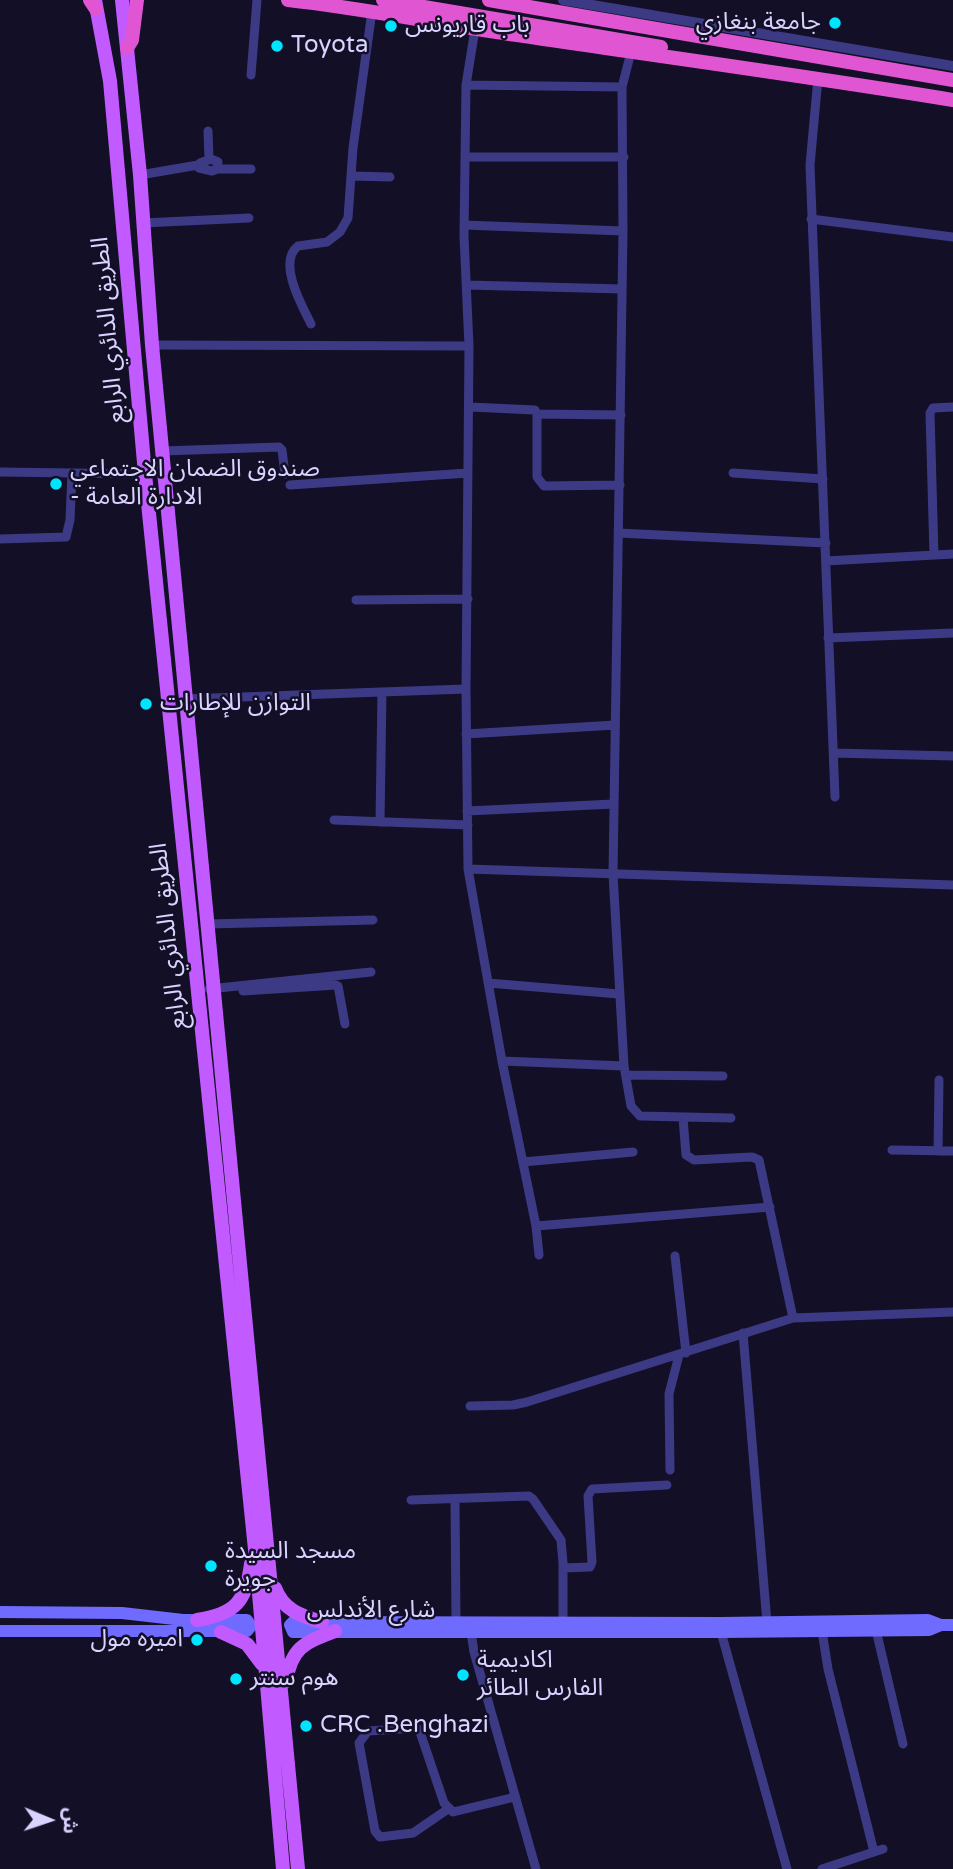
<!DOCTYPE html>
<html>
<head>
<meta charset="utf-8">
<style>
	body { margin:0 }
	#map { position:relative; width:953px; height:1869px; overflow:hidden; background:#130f26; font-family:"Varela Round","Noto Sans Arabic",sans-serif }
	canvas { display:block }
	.north { position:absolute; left:14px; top:1785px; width:70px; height:70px; -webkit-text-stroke:5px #130f26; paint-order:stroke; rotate:92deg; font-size:19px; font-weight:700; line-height:28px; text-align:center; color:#d9d4ff }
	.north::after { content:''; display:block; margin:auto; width:24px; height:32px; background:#d9d4ff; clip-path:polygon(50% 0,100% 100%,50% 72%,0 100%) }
</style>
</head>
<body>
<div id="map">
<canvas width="953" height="1869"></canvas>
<div class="north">ش</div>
</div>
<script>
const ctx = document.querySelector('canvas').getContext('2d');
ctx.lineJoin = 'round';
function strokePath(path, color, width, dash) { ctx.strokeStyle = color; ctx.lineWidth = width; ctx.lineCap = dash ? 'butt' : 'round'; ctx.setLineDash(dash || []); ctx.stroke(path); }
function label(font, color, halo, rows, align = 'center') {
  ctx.font = font + ' "Varela Round","Noto Sans Arabic",sans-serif'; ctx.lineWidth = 5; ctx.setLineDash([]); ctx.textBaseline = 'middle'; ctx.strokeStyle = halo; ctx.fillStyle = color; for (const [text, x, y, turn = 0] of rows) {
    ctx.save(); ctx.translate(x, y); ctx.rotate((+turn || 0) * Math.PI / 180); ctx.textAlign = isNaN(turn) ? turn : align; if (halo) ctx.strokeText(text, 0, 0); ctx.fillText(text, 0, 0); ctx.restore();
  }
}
strokePath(new Path2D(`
	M475,29L466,85L464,236L469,346L466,689L468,869L502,1061L536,1226L539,1255
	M631,52L622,87L623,231L613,874L624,1066L631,1106L640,1116L731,1118
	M251,75L257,0
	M818,78L810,165L835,797
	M466,85L622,87
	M208,131L209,159
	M465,157H624
	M211,159L218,162L217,169L212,171L199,168L200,163Z
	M217,169H251
	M140,175L198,165
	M352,176L390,177
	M811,219L953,237
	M143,223L249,218
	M464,225L623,231
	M467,285L622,289
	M311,324C302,306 277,262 298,246L327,242L340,232L348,218L353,148L372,11
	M152,345L469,346
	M470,407L535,410L537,414V477L544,486L620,485
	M537,414L621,415
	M163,451L279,447L282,450L285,474
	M0,472L145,474
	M733,473L823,479
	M290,485L468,473
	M618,533L826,543
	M0,539L66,537L70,520L72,473
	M934,555L930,413L933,408L953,407
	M826,561L953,554
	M356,600L468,599
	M828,638L953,633
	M185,699L466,689
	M466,734L615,725
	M834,753L953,756
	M467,811L614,804
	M334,820L468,825
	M380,822L382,692
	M468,869L953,885
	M208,924L373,920
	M488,983L619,994
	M209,989L371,972
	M243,991L336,985L338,986L345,1024
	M502,1061L624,1066
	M626,1075L723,1076
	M683,1118L686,1155L694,1160L752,1157L759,1160L793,1318
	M892,1150L953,1151
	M938,1151L939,1080
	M523,1162L633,1152
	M536,1226L770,1207
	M675,1256L686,1353
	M743,1333L767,1623
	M470,1406L513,1405L527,1402L793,1318L953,1312
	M670,1470L669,1394L679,1355
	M455,1499L456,1622
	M411,1500L529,1496L533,1499L561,1540L563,1563V1621
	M563,1568L590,1567L592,1562L588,1496L592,1489L667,1485
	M876,1630L903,1744
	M822,1631L828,1669L874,1852
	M471,1632L474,1652L536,1869
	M721,1632L787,1869
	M448,1809L413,1833L380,1837L375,1831L359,1743L368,1731L417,1728L420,1732L444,1803L453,1812L515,1797
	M822,1869L883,1849`), '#3d3a85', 9);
strokePath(new Path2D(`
	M563,0L953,66`), '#3d3a85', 10);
strokePath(new Path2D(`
	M0,1612L122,1613L183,1620H247L251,1626L247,1631H0
	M941,1625L929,1630L721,1632H293L290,1625L293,1622L721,1623L928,1620L941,1625H953`), '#6f6bff', 12);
strokePath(new Path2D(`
	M95,0L110,81L145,474L256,1559L283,1869
	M122,0L140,175L152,345L298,1869
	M275,1588C283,1610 301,1616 322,1622
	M197,1620C235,1614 246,1602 251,1564
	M221,1632L247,1644L262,1664
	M286,1681C292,1647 304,1643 335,1631`), '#c25bff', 14);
strokePath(new Path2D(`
	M90,0L96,9
	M288,0C352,7 414,19 477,29C635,53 795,74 953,100
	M383,0L661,47
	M489,0L953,80
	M127,48L132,40L137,0`), '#e055d1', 14);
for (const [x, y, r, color] of [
	[835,23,7,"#00e5ff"],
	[391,26,7,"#00e5ff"],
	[277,46,7,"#00e5ff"],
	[56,484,7,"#00e5ff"],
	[146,704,7,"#00e5ff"],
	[211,1566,7,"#00e5ff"],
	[197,1640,7,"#00e5ff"],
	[463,1675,7,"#00e5ff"],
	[236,1679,7,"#00e5ff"],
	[306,1726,7,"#00e5ff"]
]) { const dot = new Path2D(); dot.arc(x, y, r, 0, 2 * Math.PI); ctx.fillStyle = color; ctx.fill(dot); strokePath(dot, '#130f26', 2.5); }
label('24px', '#d9d4ff', '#130f26', [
	["جامعة بنغازي",821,23,"right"],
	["باب قاريونس",405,26],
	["Toyota",291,46],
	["صندوق الضمان الاجتماعي",70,470],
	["- الادارة العامة",70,498],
	["التوازن للإطارات",160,704],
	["مسجد السيدة",225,1552],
	["جويرة",225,1580],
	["اميره مول",183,1640,"right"],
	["اكاديمية",477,1661],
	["الفارس الطائر",477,1689],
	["هوم سنتر",250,1679],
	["CRC .Benghazi",320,1726]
], 'left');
label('24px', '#d9d4ff', '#130f26', [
	["الطريق الدائري الرابع",109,330,-95],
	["الطريق الدائري الرابع",169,936,-96],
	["شارع الأندلس",371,1611]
]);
</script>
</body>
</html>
